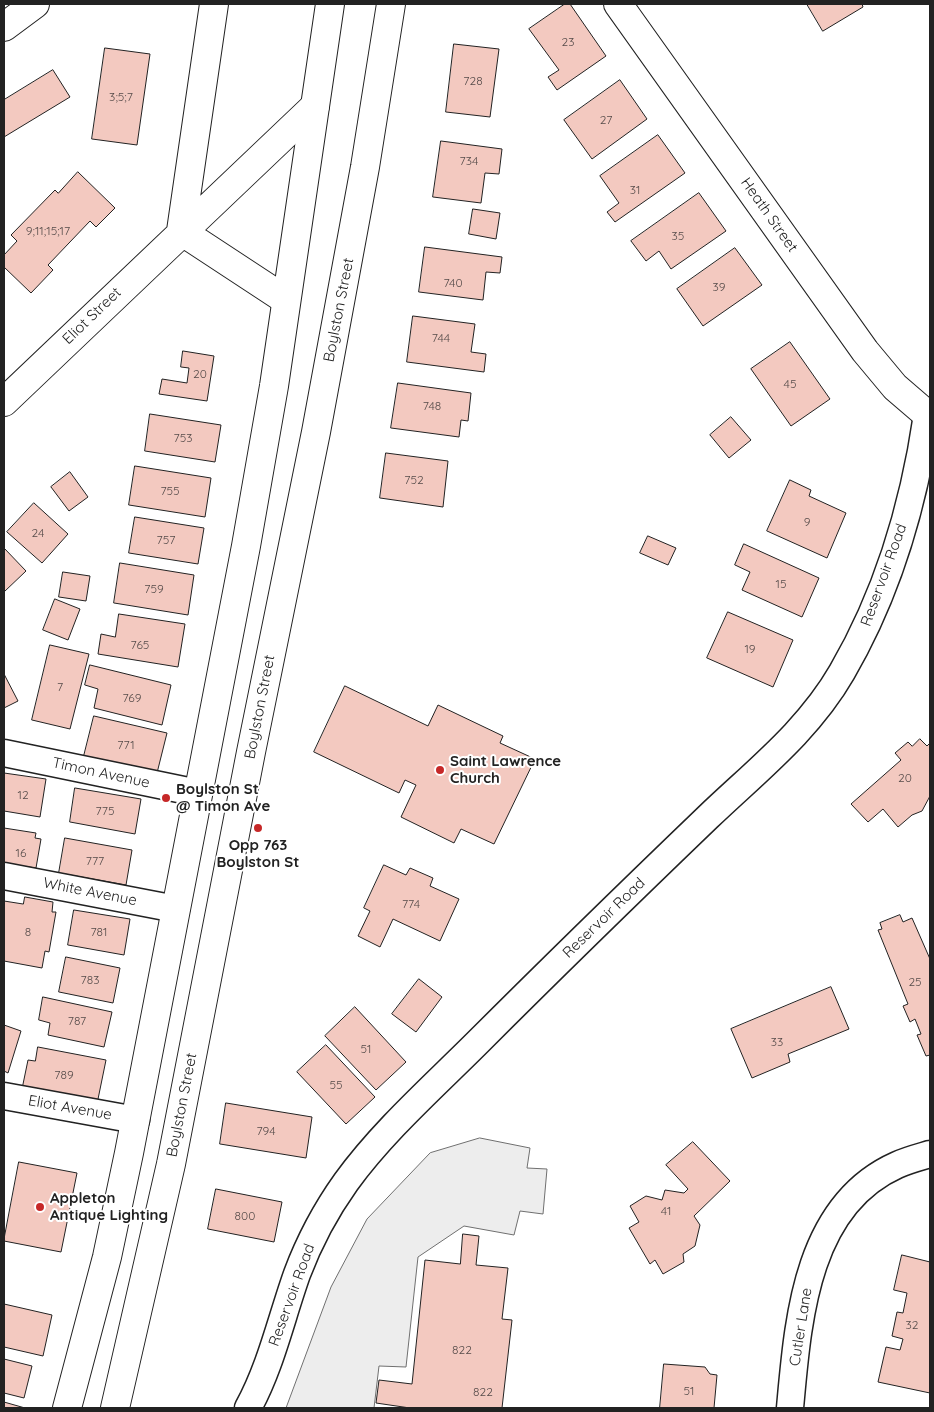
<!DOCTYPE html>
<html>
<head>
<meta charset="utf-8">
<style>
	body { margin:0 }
	#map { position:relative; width:934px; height:1412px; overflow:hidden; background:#fff; font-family:Quicksand,sans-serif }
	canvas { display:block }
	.frame { position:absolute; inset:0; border:5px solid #222; pointer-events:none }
</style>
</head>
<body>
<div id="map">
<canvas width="934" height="1412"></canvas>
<div class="frame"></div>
</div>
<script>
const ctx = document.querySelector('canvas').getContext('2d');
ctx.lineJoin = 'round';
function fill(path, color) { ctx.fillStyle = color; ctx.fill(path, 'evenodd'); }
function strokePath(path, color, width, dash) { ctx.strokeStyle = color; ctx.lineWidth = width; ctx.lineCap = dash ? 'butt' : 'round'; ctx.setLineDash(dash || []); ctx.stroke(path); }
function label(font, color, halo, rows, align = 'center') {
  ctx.font = font + ' Quicksand,sans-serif'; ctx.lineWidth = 4; ctx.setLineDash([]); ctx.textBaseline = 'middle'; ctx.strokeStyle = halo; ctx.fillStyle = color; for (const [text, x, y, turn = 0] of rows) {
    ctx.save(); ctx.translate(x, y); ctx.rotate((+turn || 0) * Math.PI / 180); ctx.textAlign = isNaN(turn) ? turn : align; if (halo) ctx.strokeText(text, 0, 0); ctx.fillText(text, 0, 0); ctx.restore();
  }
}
const parking = new Path2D(`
	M480,1138L530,1148L527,1168L547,1169L543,1214L520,1211L514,1235L464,1226L418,1257L406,1367L379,1366L374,1408H286L331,1287L367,1219L430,1153Z`);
fill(parking, '#ededed');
strokePath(parking, '#6f6f6f', 1);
const building = new Path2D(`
	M565,4H570L606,56L557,90L548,77L559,70L529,29Z
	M807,4H862L863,7L823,31Z
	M454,44L499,49L490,117L446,112Z
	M105,48L150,54L137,145L92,139Z
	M53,70L70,97L4,137V100Z
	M620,80L647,119L592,159L564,120Z
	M658,135L685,173L615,222L607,212L619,203L600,176Z
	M441,141L502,149L499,174L485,173L481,203L433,197Z
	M78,172L115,208L96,227L90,221L48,265L53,270L31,293L4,267V255L17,241L11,235L55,190L58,193Z
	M699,193L726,231L671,269L659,251L646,261L631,241Z
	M473,209L500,213L496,239L469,234Z
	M425,247L502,257L500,273L486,272L483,300L419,292Z
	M735,248L762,285L703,326L677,289Z
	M413,316L475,324L471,352L486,354L484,372L407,362Z
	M790,342L830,399L791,426L751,369Z
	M183,351L214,356L207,401L159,394L162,379L187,383L189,368L181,367Z
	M398,383L471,393L468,421L461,420L459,437L391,428Z
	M150,414L221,425L215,462L145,451Z
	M731,417L751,440L729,458L710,435Z
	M386,453L448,461L443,507L380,498Z
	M135,466L211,478L205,517L129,505Z
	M70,472L88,497L69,511L51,487Z
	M790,480L811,490L809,496L846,513L827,558L767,531Z
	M34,503L68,534L42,563L7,532Z
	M135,517L204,528L198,564L129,553Z
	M648,536L676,548L668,565L640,553Z
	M744,544L819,578L802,617L742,590L750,572L735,565Z
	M4,548L26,571L4,592Z
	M120,563L194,575L188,615L114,603Z
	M63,572L90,576L86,601L59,597Z
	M55,599L80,609L68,640L43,630Z
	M728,612L793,640L773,687L707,658Z
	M119,614L185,624L178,667L98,654L101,634L115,637Z
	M50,645L89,654L70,729L32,720Z
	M90,665L171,685L162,725L94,708L98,689L85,685Z
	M4,674L18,701L4,708Z
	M345,686L428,726L438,705L503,736L500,743L535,759L494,844L461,829L454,843L401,817L416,785L405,780L399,793L314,752Z
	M94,716L167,733L157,773L84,756Z
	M920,739L927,746L930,743V796L922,811L912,815L898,827L883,809L868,822L851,804L901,760L895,753L908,742L912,746Z
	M4,773L46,779L40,817L4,811Z
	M75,788L141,799L135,834L70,822Z
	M4,828L36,833L35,838L41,839L36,868L29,867L28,872L4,868Z
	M65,838L132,850L126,885L59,873Z
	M384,865L406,875L410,868L433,878L430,886L459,899L440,941L393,919L380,947L358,936L370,911L364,908Z
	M25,897L53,902L52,912H56L49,952L45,951L42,968L4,961V901L23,904Z
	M74,910L130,919L124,955L68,945Z
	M900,915L903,922L912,918L930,959V1055L926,1056L917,1035L921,1034L915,1019L910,1022L903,1006L908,1004L878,930L882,929L880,923Z
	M66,957L120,968L113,1003L59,992Z
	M419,979L442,997L416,1032L392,1014Z
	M831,987L849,1029L788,1054L790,1062L752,1078L731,1029Z
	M43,997L112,1012L104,1047L48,1035L50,1023L39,1020Z
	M355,1007L406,1062L376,1090L325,1036Z
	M4,1025L21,1031L8,1073L4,1071Z
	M326,1045L375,1097L346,1124L297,1072Z
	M38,1047L106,1060L97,1104L22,1089L28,1060L35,1061Z
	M226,1103L312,1117L306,1158L220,1144Z
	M693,1142L730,1181L694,1216L700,1225L695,1246L683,1254L684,1262L663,1274L655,1260L650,1264L629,1228L639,1222L630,1206L646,1196L662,1200L665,1190L684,1193L688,1189L666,1165Z
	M19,1162L77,1173L61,1252L4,1241Z
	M216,1189L282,1202L274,1242L208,1229Z
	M463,1234L479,1236L476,1265L508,1268L502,1319L512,1320L502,1408H410L376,1403L379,1380L412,1384L425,1260L460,1264Z
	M902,1255L930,1262V1393L878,1382L886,1347L900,1350L903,1339L892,1336L897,1312L903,1313L907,1293L894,1290Z
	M4,1304L52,1315L43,1356L4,1347Z
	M4,1359L32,1366L24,1398L4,1393Z
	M664,1364L705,1367L710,1374L717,1375L714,1408H660Z
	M4,1402L25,1408H4Z`);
fill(building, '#f3c9c0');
strokePath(building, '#222', 1);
const minor = new Path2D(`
	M4,753L198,793
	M4,876L176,909
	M4,1096L136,1120
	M248,1408C271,1366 281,1319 297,1274C309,1242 326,1210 346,1182C383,1131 434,1086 478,1042C554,966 631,891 708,817C756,771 808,731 842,672C888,593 914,504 927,415
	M790,1408C798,1322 805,1206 897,1165C908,1160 920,1157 930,1154`);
const tertiary = new Path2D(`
	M618,4L865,351L895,387L930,417
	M181,231L214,4
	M181,231L286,300
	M4,402L315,106`);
const secondary = new Path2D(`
	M4,27L35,4`);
const trunk = new Path2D(`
	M67,1408L107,1257L129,1153L246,546L274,386L330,4
	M115,1408L171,1164L251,752L316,432L365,167L391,4`);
strokePath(minor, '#222', 29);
strokePath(tertiary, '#222', 30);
strokePath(secondary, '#222', 30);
strokePath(trunk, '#222', 30);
strokePath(minor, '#fff', 26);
strokePath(tertiary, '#fff', 28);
strokePath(secondary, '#fff', 28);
strokePath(trunk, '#fff', 28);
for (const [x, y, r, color] of [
	[440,770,5,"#c62828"],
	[166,798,5,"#c62828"],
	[258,828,5,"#c62828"],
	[40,1207,5,"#c62828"]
]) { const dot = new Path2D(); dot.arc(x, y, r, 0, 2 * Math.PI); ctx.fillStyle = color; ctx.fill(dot); strokePath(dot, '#fff', 2); }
label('12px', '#564c4a', null, [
	["23",568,42],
	["728",473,81],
	["3;5;7",121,97],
	["27",606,120],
	["734",469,161],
	["31",635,190],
	["9;11;15;17",48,231],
	["35",678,236],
	["740",453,283],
	["39",719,287],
	["744",441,338],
	["20",200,374],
	["45",790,384],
	["748",432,406],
	["753",183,438],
	["752",414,480],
	["755",170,491],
	["9",807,522],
	["24",38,533],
	["757",166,540],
	["15",781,584],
	["759",154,589],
	["765",140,645],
	["19",750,649],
	["7",60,687],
	["769",132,698],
	["771",126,745],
	["20",905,778],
	["12",23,795],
	["775",105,811],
	["16",21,853],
	["777",95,861],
	["774",411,904],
	["8",28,932],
	["781",99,932],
	["783",90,980],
	["25",915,982],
	["787",77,1021],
	["33",777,1042],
	["51",366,1049],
	["789",64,1075],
	["55",336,1085],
	["794",266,1131],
	["41",666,1211],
	["800",245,1216],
	["32",912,1325],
	["822",462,1350],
	["51",689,1391],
	["822",483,1392]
]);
label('15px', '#222', '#fff', [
	["Heath Street",769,215,55],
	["Boylston Street",339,310,-79],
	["Eliot Street",92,316,-44],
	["Reservoir Road",884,575,-70],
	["Boylston Street",260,707,-79],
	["Timon Avenue",101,773,12],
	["White Avenue",90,892,11],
	["Reservoir Road",604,918,-44],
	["Boylston Street",182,1105,-79],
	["Eliot Avenue",70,1108,10],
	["Reservoir Road",292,1295,-70],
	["Cutler Lane",801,1327,-81]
]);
label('bold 15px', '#222', '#fff', [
	["Saint Lawrence",450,761],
	["Church",450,778],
	["Boylston St",176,789],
	["@ Timon Ave",176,806],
	["Opp 763",258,845,"center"],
	["Boylston St",258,862,"center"],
	["Appleton",50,1198],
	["Antique Lighting",50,1215]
], 'left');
</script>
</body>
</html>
